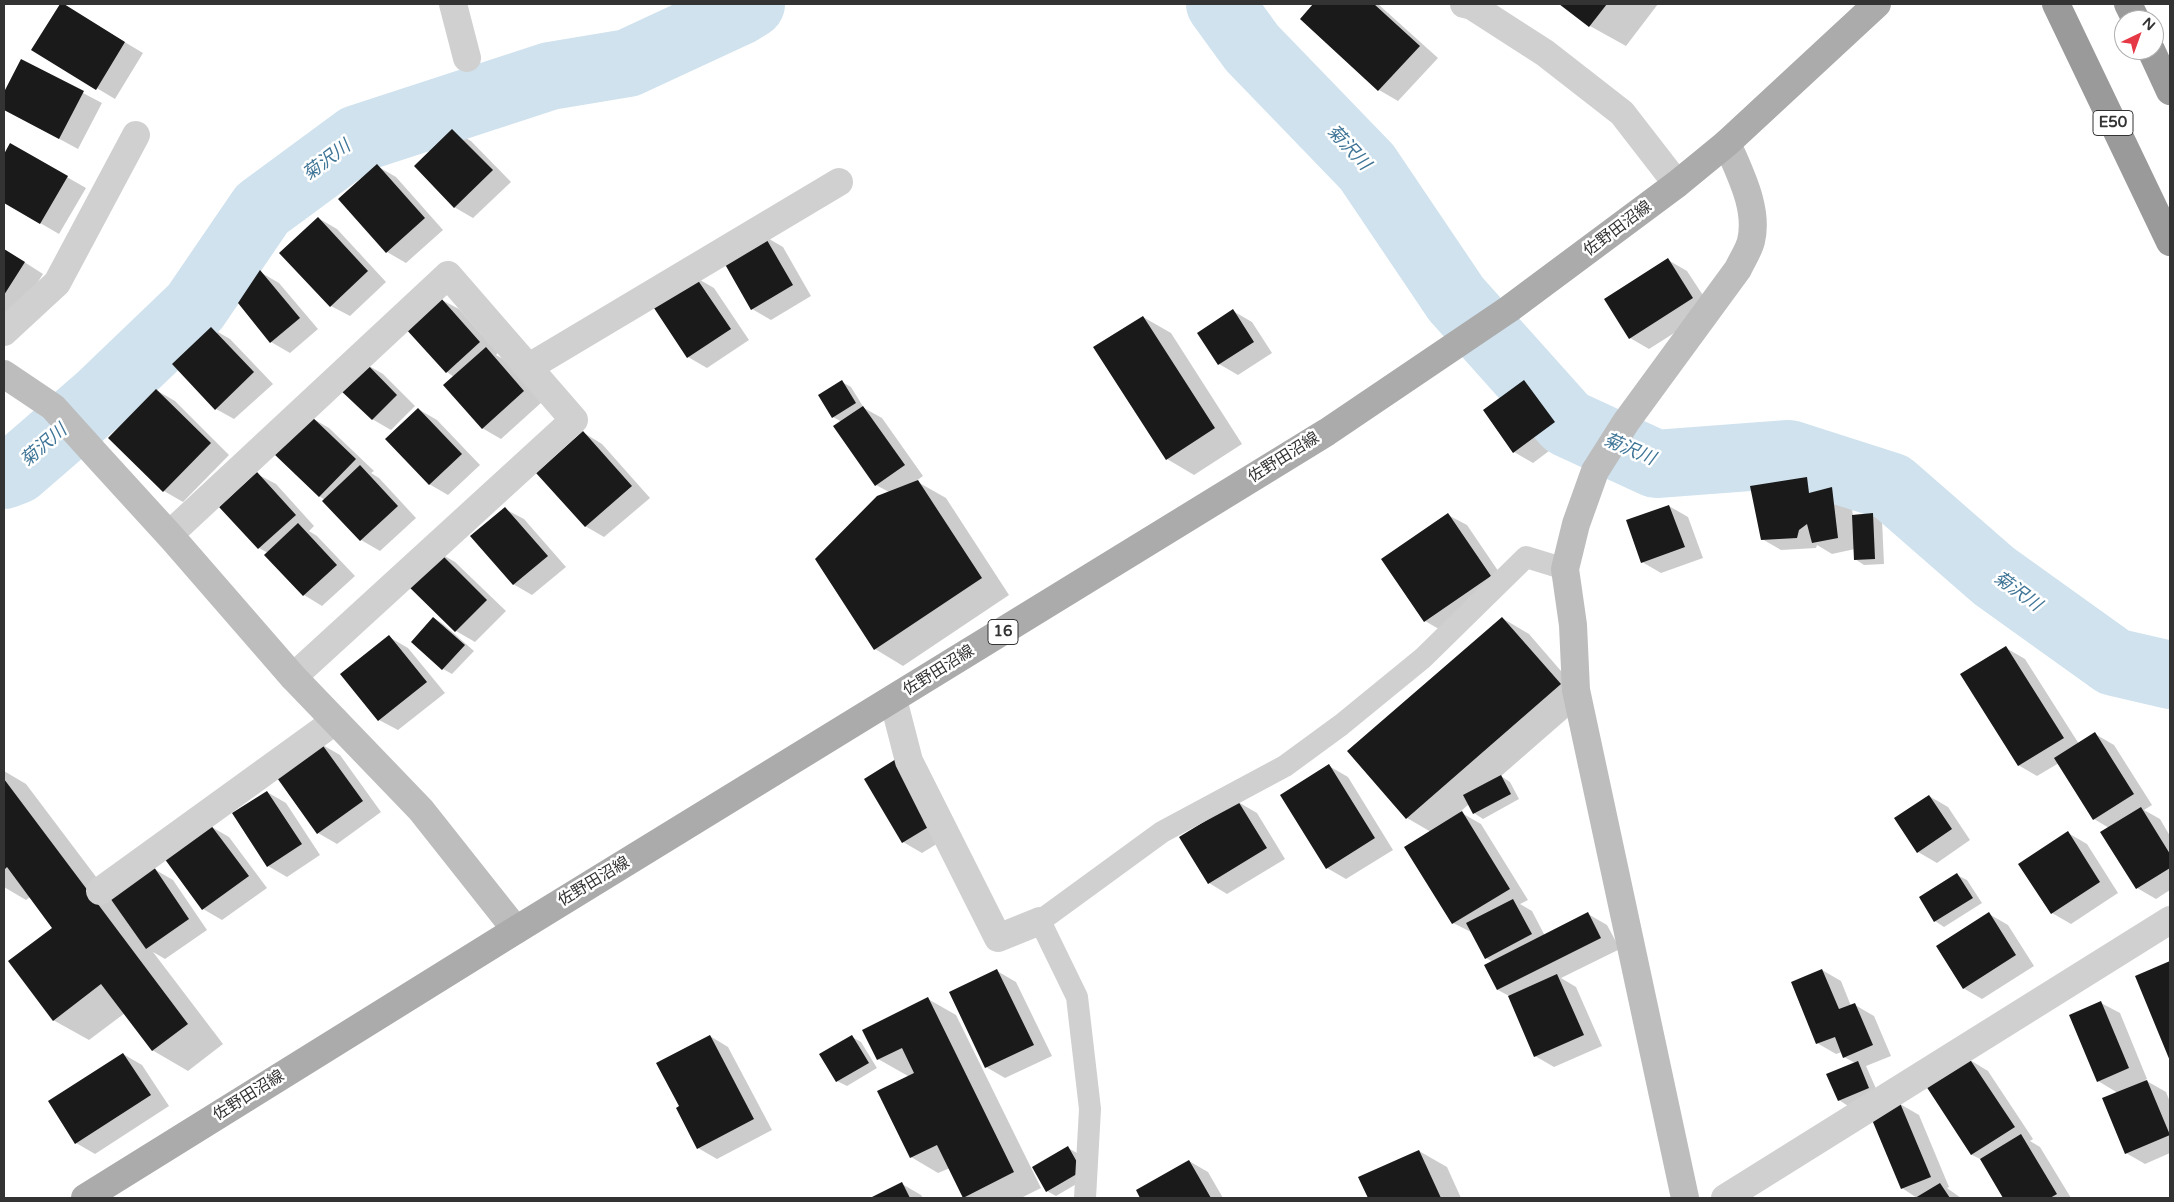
<!DOCTYPE html>
<html>
<head>
<meta charset="utf-8">
<style>
	body { margin:0 }
	#map { position:relative; width:2174px; height:1202px; overflow:hidden; background:#fff; font-family:"Varela Round",sans-serif }
	canvas { display:block }
	.frame { position:absolute; inset:0; border:5px solid #333; pointer-events:none }
	.north { position:absolute; left:2114px; top:10px; width:50px; height:50px; box-sizing:border-box; background:#fff; border:1px solid #adadad; border-radius:50%; rotate:42deg; font-size:14px; font-weight:700; line-height:20px; text-align:center; color:#333 }
	.north::after { content:''; display:block; margin:auto; width:18px; height:22px; background:#e63946; clip-path:polygon(50% 0,100% 100%,50% 72%,0 100%) }
</style>
</head>
<body>
<div id="map">
<canvas width="2174" height="1202"></canvas>
<div class="frame"></div>
<div class="north">N</div>
</div>
<script>
const ctx = document.querySelector('canvas').getContext('2d');
ctx.lineJoin = 'round';
function fill(path, color) { ctx.fillStyle = color; ctx.fill(path, 'evenodd'); }
function strokePath(path, color, width, dash) { ctx.strokeStyle = color; ctx.lineWidth = width; ctx.lineCap = dash ? 'butt' : 'round'; ctx.setLineDash(dash || []); ctx.stroke(path); }
function label(font, color, halo, rows, align = 'center') {
  ctx.font = font + ' "Varela Round","Noto Sans JP",sans-serif'; ctx.lineWidth = 5; ctx.setLineDash([]); ctx.textBaseline = 'middle'; ctx.strokeStyle = halo; ctx.fillStyle = color; for (const [text, x, y, turn = 0] of rows) {
    ctx.save(); ctx.translate(x, y); ctx.rotate((+turn || 0) * Math.PI / 180); ctx.textAlign = isNaN(turn) ? turn : align; if (halo) ctx.strokeText(text, 0, 0); ctx.fillText(text, 0, 0); ctx.restore();
  }
}
fill(new Path2D(`
	M61,4L143,53L115,99L33,50Z
	M1315,4H1378L1438,58L1398,101L1379,90L1301,19Z
	M1561,4H1658L1626,46L1590,26Z
	M22,61L102,103L78,149L4,109V95Z
	M452,130L471,141L511,182L473,218L454,207Z
	M11,145L86,188L59,234L4,202V156Z
	M377,166L396,177L443,230L406,263L387,252L340,200Z
	M318,218L337,229L386,282L350,316L331,306Z
	M764,236L783,247L811,296L771,320L752,309Z
	M4,249L43,274L14,319L4,313Z
	M1668,260L1687,271L1712,309L1649,349L1630,338Z
	M260,272L279,283L318,329L290,353L271,342Z
	M695,277L714,288L749,340L707,368L688,357Z
	M440,299L459,309L498,353L496,355L505,360L542,402L501,439L482,428L454,377L447,372Z
	M1233,311L1252,322L1272,353L1238,375L1219,364Z
	M1143,317L1171,333L1242,444L1194,475L1167,459Z
	M211,328L230,339L273,384L234,419L216,409Z
	M364,363L383,374L415,406L391,430L372,419Z
	M842,382L851,387L864,408L882,418L923,476L916,481L946,498L1009,595L903,666L875,649L817,559L889,492L876,485L842,422L833,417Z
	M1524,382L1543,392L1573,433L1533,463L1514,452Z
	M156,390L175,401L229,455L183,502L164,491Z
	M418,409L437,420L480,465L448,495L429,484Z
	M310,417L329,428L374,471L371,473L379,478L416,518L380,551L361,540L325,500L319,496Z
	M584,433L602,444L650,498L604,537L585,526Z
	M257,474L276,484L314,526L309,531L317,536L355,576L322,606L304,595L268,553L259,548L221,507Z
	M1806,478L1825,489H1832L1851,500L1853,516L1873,514L1882,520L1884,564L1864,565L1855,559V549L1832,554L1817,545L1816,548L1781,550L1762,539Z
	M1669,506L1688,517L1703,558L1661,573L1642,562Z
	M505,509L524,519L566,567L532,595L513,584Z
	M1448,515L1467,525L1509,587L1444,632L1425,621Z
	M436,551L455,562L506,611L475,642L456,631L406,582Z
	M434,618L443,624L474,651L452,674L443,669L413,642Z
	M1502,618L1529,634L1587,701L1501,776L1510,782L1519,799L1483,819L1474,813L1469,804L1460,812L1481,824L1528,900L1520,904L1532,911L1545,936L1588,914L1607,925L1620,949L1561,978L1576,987L1602,1046L1554,1067L1535,1056L1509,996L1498,990L1486,966L1493,962L1486,958L1473,933L1453,923L1431,832L1407,818Z
	M389,637L408,648L445,693L398,730L379,720Z
	M2006,648L2025,659L2079,744L2095,734L2114,745L2152,805L2144,810L2160,819L2170,836V890L2156,899L2137,888L2109,828L2094,819L2059,763L2037,776L2018,765Z
	M321,744L340,755L381,812L337,844L318,833Z
	M896,761L953,834L922,853L903,842Z
	M1329,766L1348,777L1393,850L1346,879L1327,868Z
	M4,771L26,784L112,898L154,869L173,880L207,930L165,959L153,952L223,1044L188,1071L152,1050L125,1013L89,1040L53,1020L54,928L30,897L26,900L4,887Z
	M267,792L286,803L320,855L287,877L268,866Z
	M1929,796L1948,807L1970,840L1937,863L1918,852Z
	M1238,802L1257,813L1285,859L1227,894L1209,883Z
	M210,826L229,837L267,888L222,920L203,909L166,858Z
	M2068,833L2087,844L2118,893L2071,924L2052,913Z
	M1957,875L1967,880L1982,903L1944,927L1935,921L1920,898Z
	M1989,914L2008,925L2034,966L1982,999L1963,988Z
	M2170,963V1058L2136,977Z
	M1822,970L1841,981L1851,1006L1855,1005L1874,1016L1891,1056L1866,1066L1878,1093L1848,1106L1839,1100L1855,1063L1844,1057L1842,1052L1836,1054L1817,1043Z
	M997,971L1016,982L1052,1056L1005,1078L986,1067L951,992Z
	M928,999L956,1015L1041,1188L1021,1198H967L964,1197L950,1168L938,1173L911,1157L908,1076L878,1059Z
	M2101,1003L2120,1013L2147,1079L2145,1080L2166,1092L2170,1102V1153L2145,1164L2126,1153L2118,1093L2098,1081Z
	M710,1036L728,1047L772,1130L717,1159L698,1148L681,1107Z
	M852,1037L861,1042L877,1068L847,1086L837,1081Z
	M123,1054L142,1065L169,1106L95,1154L76,1143Z
	M1970,1060L1988,1071L2033,1139L2030,1141L2040,1147L2071,1198H2005L1982,1160L1972,1155L1928,1086Z
	M1900,1104L1919,1115L1949,1187L1947,1188L1961,1198H1917L1902,1188Z
	M1068,1148L1077,1153L1090,1176L1056,1196L1047,1191Z
	M1419,1151L1447,1167L1461,1198H1369L1360,1178Z
	M1189,1161L1208,1172L1223,1198H1142L1137,1190Z
	M902,1184L921,1195L923,1198H873Z`), '#0003');
strokePath(new Path2D(`
	M1220,4L1252,48L1367,167L1456,299L1567,423L1656,464L1789,454L1892,487L1994,576L2114,662L2170,675
	M4,475L17,470L99,399L195,307L262,209L357,139L550,76L628,63L738,12L751,4`), '#cfe2ee', 68);
fill(new Path2D(`
	M60,4H64L125,42L96,90L31,50Z
	M1313,4H1374L1420,46L1378,91L1300,19Z
	M1559,4H1607L1589,27Z
	M21,59L84,91L59,139L4,110V92Z
	M452,129L493,170L454,208L414,166Z
	M10,143L68,176L40,224L4,203V154Z
	M377,164L425,218L386,253L338,199Z
	M318,217L368,271L330,307L279,253Z
	M764,235L793,285L751,310L722,259Z
	M4,249L25,262L4,295Z
	M1668,258L1693,298L1629,339L1604,299Z
	M260,270L300,318L270,343L238,303Z
	M695,276L731,329L687,358L652,305Z
	M440,297L480,342L446,373L405,328Z
	M1233,309L1254,342L1218,365L1197,333Z
	M1143,316L1215,428L1166,460L1093,347Z
	M211,327L254,372L215,410L172,364Z
	M486,347L524,391L482,429L443,385Z
	M364,361L397,395L372,420L338,388Z
	M842,380L856,403L832,418L818,395Z
	M1524,380L1555,422L1513,453L1483,410Z
	M156,389L211,443L163,492L108,438Z
	M863,406L905,465L875,486L833,426Z
	M418,408L462,454L429,485L385,439Z
	M310,415L356,459L319,497L273,453Z
	M583,431L632,486L585,527L536,473Z
	M360,465L398,506L360,541L322,501Z
	M257,472L296,515L258,549L219,507Z
	M1807,477L1809,493L1832,487L1838,538L1812,543L1807,524L1799,530L1797,538L1761,540L1750,486Z
	M918,480L982,578L874,650L815,559L877,496Z
	M1669,505L1685,547L1641,563L1626,520Z
	M505,507L548,556L513,585L470,536Z
	M1448,513L1491,576L1424,622L1381,559Z
	M1873,513L1875,559L1854,560L1852,515Z
	M298,523L337,565L303,596L264,555Z
	M436,549L487,600L455,632L404,582Z
	M433,617L465,645L442,670L411,642Z
	M1502,617L1561,684L1406,819L1347,751Z
	M389,635L427,682L378,721L340,674Z
	M2006,646L2064,738L2018,766L1960,674Z
	M2095,732L2134,794L2093,820L2054,758Z
	M321,743L363,801L317,834L275,775Z
	M896,759L935,823L902,843L864,779Z
	M1329,764L1375,838L1326,869L1280,795Z
	M1501,775L1511,794L1473,814L1463,795Z
	M4,779L188,1024L152,1051L101,984L53,1021L8,961L52,928L7,867L4,870Z
	M267,791L302,844L267,867L232,813Z
	M1929,795L1952,829L1917,853L1894,818Z
	M1238,801L1267,848L1208,884L1179,837Z
	M2141,807L2170,854V868L2136,889L2100,832Z
	M1462,811L1510,889L1452,924L1404,847Z
	M210,824L249,876L202,910L164,858Z
	M2068,831L2100,882L2051,914L2018,864Z
	M154,867L189,919L146,949L110,898Z
	M1957,873L1973,898L1934,922L1919,897Z
	M1513,899L1532,934L1485,959L1466,923Z
	M1588,912L1601,938L1497,990L1484,965Z
	M1989,912L2016,955L1963,989L1936,946Z
	M2170,961V1061L2135,976Z
	M997,969L1034,1045L985,1068L949,992Z
	M1822,969L1839,1009L1855,1003L1873,1045L1843,1058L1835,1037L1816,1044L1791,982Z
	M1557,974L1584,1035L1534,1057L1508,996Z
	M928,997L1014,1172L963,1198L937,1145L910,1158L877,1091L914,1073L902,1048L877,1060L862,1030Z
	M2101,1001L2129,1068L2097,1082L2069,1015Z
	M710,1035L754,1119L697,1149L676,1108L679,1106L656,1063Z
	M852,1035L869,1063L836,1082L819,1054Z
	M123,1053L151,1095L75,1144L48,1101Z
	M1969,1058L2015,1127L1971,1155L1926,1086Z
	M1858,1061L1869,1088L1838,1101L1826,1074Z
	M2147,1080L2170,1135L2125,1154L2102,1098Z
	M1900,1103L1931,1177L1901,1189L1870,1115Z
	M2021,1134L2057,1194L2050,1198H2003L1980,1159Z
	M1068,1146L1082,1171L1046,1192L1032,1167Z
	M1419,1150L1441,1198H1368L1358,1177Z
	M1189,1160L1211,1198H1140L1136,1190Z
	M902,1182L910,1198H870Z
	M1940,1183L1950,1198H1915Z`), '#1a1a1a');
strokePath(new Path2D(`
	M1085,1198L1090,1109L1077,997L1040,921L1162,832L1285,766L1341,725L1423,658L1526,557L1565,569`), '#d0d0d0', 22);
strokePath(new Path2D(`
	M453,4L467,58
	M1464,4L1472,6L1545,53L1622,113L1677,184
	M4,332L57,283L136,135
	M529,367L839,182
	M170,534L448,275L574,420L293,677
	M893,699L909,761L998,938L1040,921
	M100,891L335,721
	M1725,1198L2170,920`), '#d0d0d0', 28);
strokePath(new Path2D(`
	M4,374L53,407L99,458L173,539L293,677L421,810L516,930
	M1685,1198L1576,690L1573,625L1565,569L1576,524L1595,471L1626,422L1738,269C1742,260 1749,250 1751,241C1759,208 1739,172 1727,143`), '#bdbdbd', 28);
strokePath(new Path2D(`
	M85,1198L516,930L1327,432L1509,309L1677,184L1727,143L1877,4`), '#ababab', 28);
strokePath(new Path2D(`
	M2056,4L2170,242
	M2128,4L2136,20
	M2151,50L2170,91`), '#9a9a9a', 28);
for (const [x, y, w] of [
	[2113,123,40],
	[1003,632,30]
]) { const box = new Path2D(); box.roundRect(x - w / 2, y - 12.5, w, 25, 4); ctx.fillStyle = '#fff'; ctx.fill(box); strokePath(box, '#333', 1); }
label('bold 15px', '#333', null, [
	["E50",2113,123],
	["16",1003,632]
]);
label('16px', '#333', '#fff', [
	["佐野田沼線",1618,229,-37],
	["佐野田沼線",1284,458,-32],
	["佐野田沼線",939,671,-32],
	["佐野田沼線",594,882,-31],
	["佐野田沼線",249,1096,-32]
]);
label('italic 18px', '#3f7597', '#fff', [
	["菊沢川",1348,148,47],
	["菊沢川",327,161,-37],
	["菊沢川",44,446,-41],
	["菊沢川",1629,450,23],
	["菊沢川",2017,592,36]
]);
</script>
</body>
</html>
